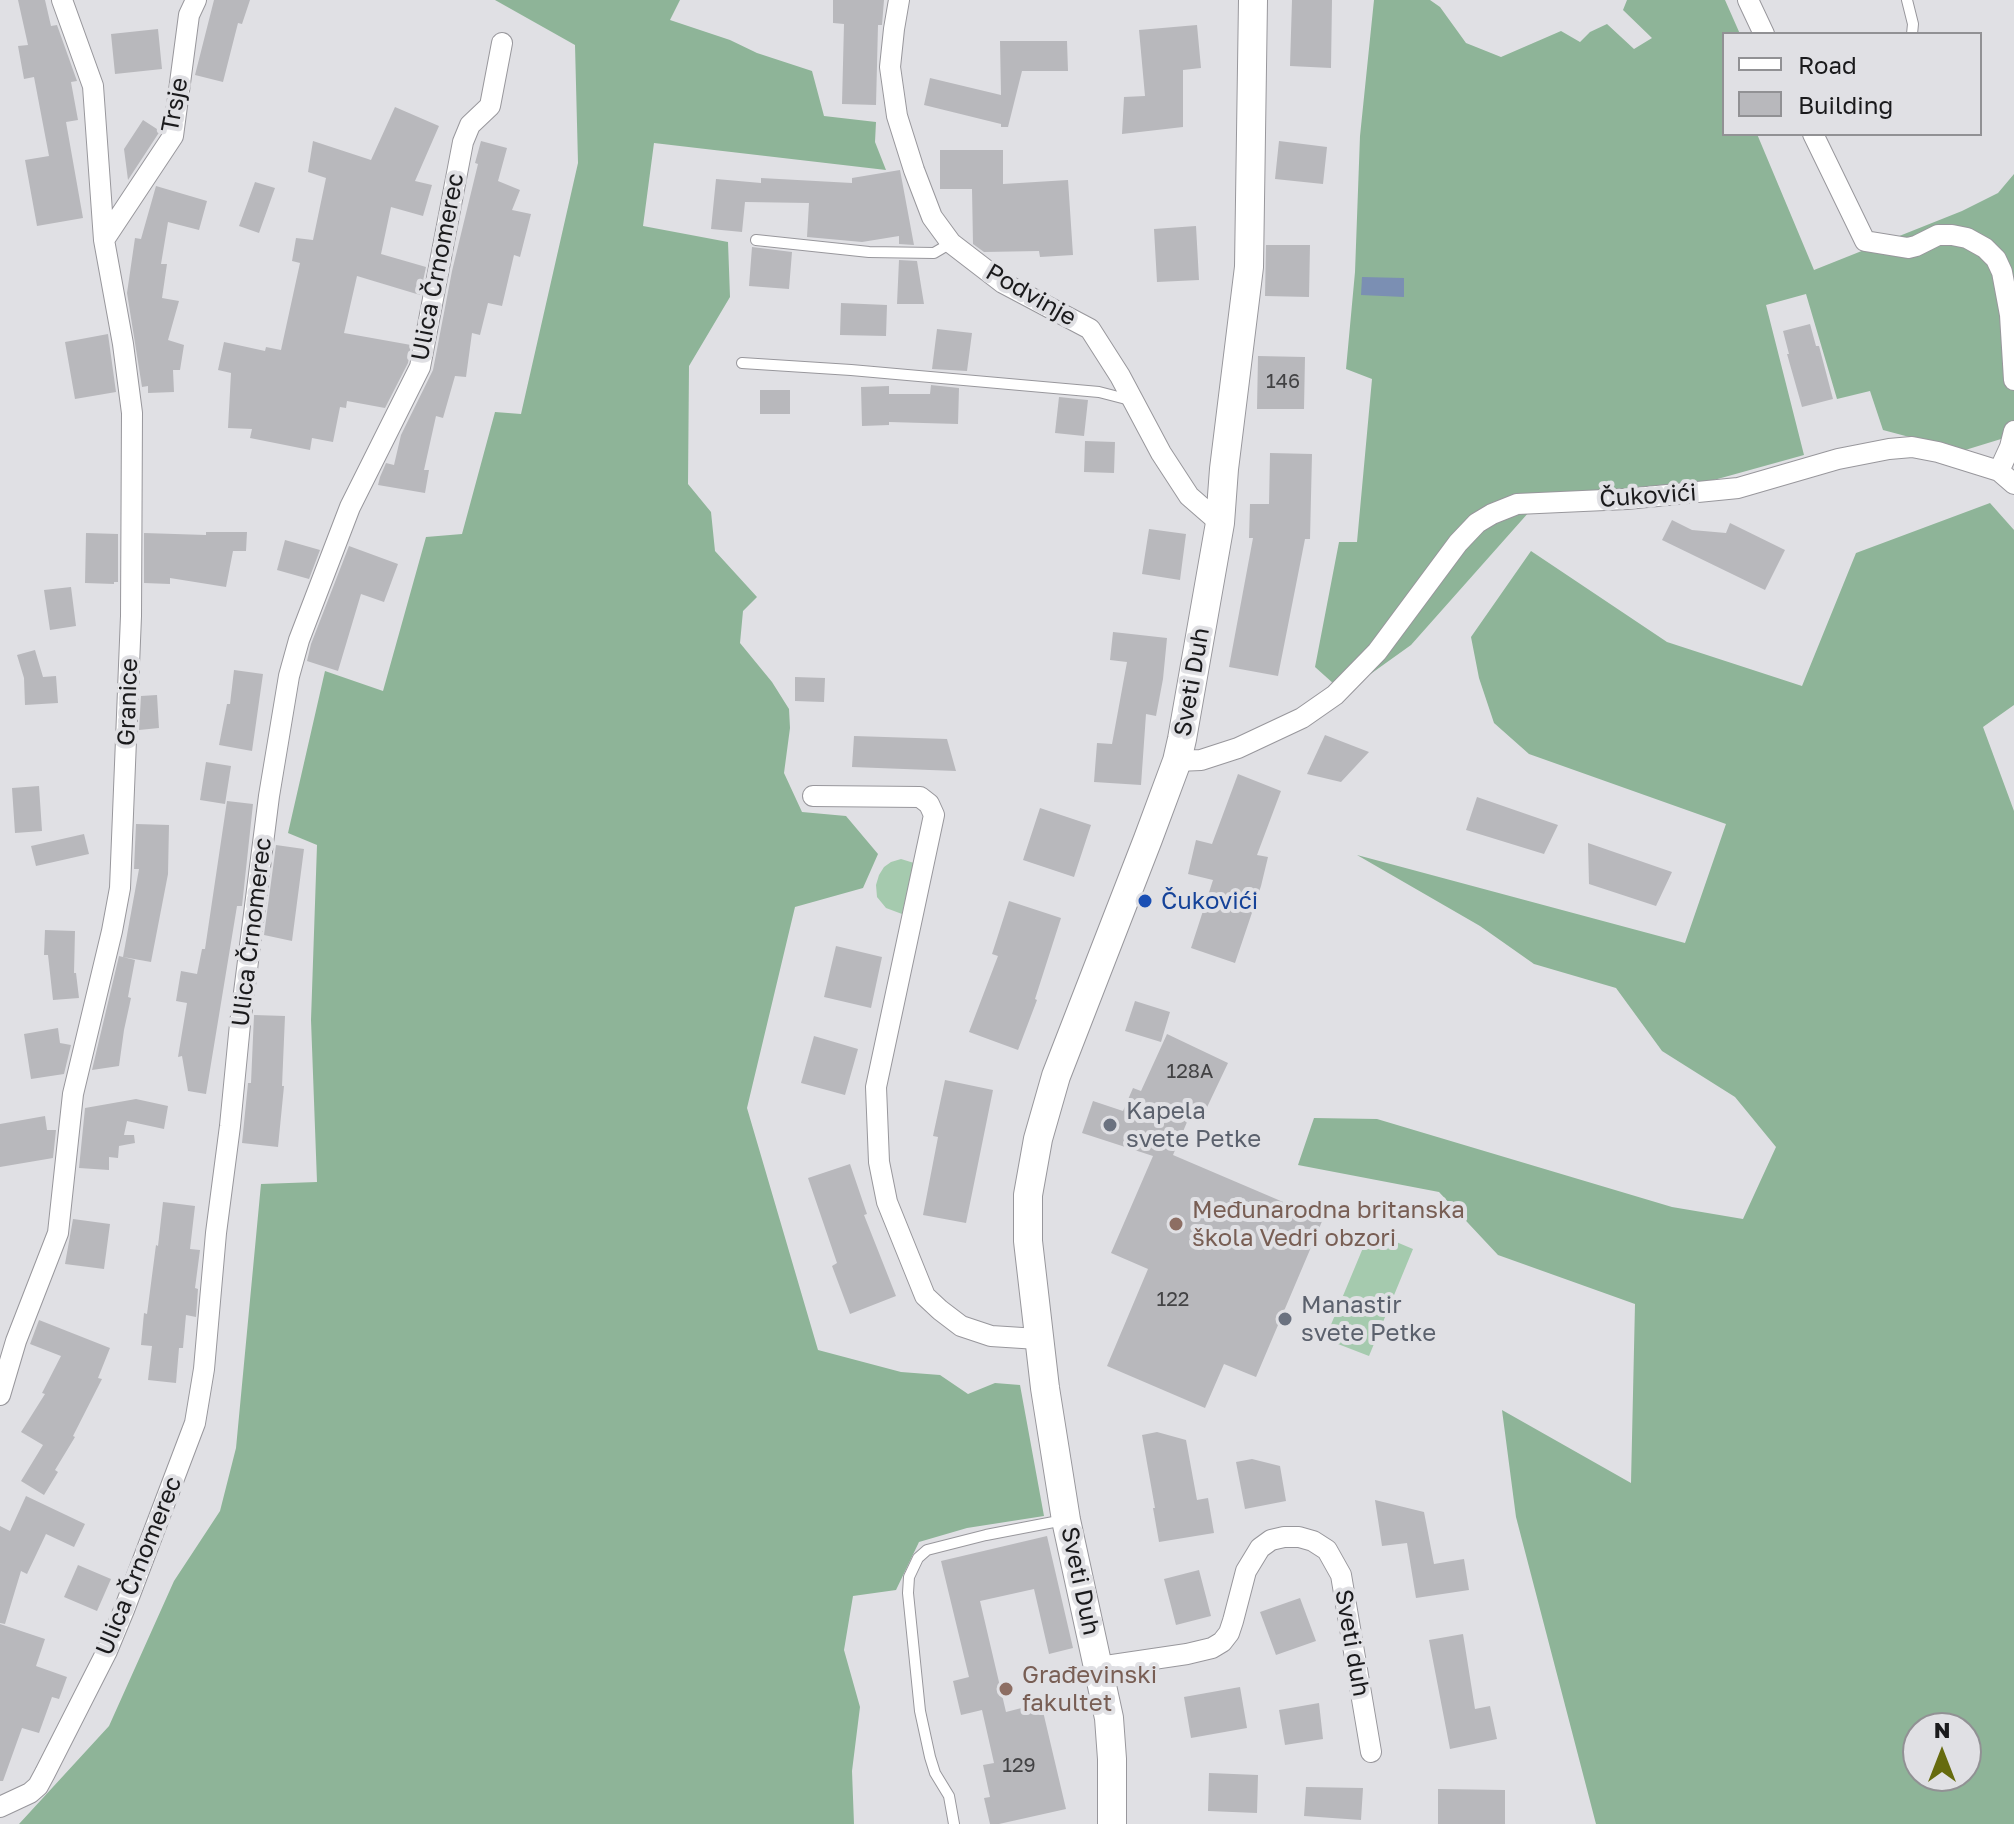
<!DOCTYPE html>
<html>
<head>
<meta charset="utf-8">
<style>
	body { margin:0 }
	#map { position:relative; width:2014px; height:1824px; overflow:hidden; background:#e0e0e4; font-family:"Golos Text",sans-serif }
	canvas { display:block }
	.legend { position:absolute; left:1722px; top:32px; width:260px; height:104px; box-sizing:border-box; background:#e0e0e4; border:2px solid #919194; margin:0; padding:10px 14px; list-style:none; font-size:24px; color:#1a1a1c }
	.legend li { display:flex; align-items:center; gap:16px; height:40px }
	.legend b { width:40px; border:2px solid #919194 }
	.north { position:absolute; left:1902px; top:1712px; width:80px; height:80px; box-sizing:border-box; background:#e0e0e4; border:2px solid #919194; border-radius:50%; rotate:0deg; font-size:22px; font-weight:700; line-height:32px; text-align:center; color:#1a1a1c }
	.north::after { content:''; display:block; margin:auto; width:28px; height:36px; background:#666b0e; clip-path:polygon(50% 0,100% 100%,50% 72%,0 100%) }
</style>
</head>
<body>
<div id="map">
<canvas width="2014" height="1824"></canvas>
<ul class="legend">
<li><b style="height:10px;background:#fff"></b>Road</li>
<li><b style="height:22px;background:#b8b8bc"></b>Building</li>
</ul>
<div class="north">N</div>
</div>
<script>
const ctx = document.querySelector('canvas').getContext('2d');
ctx.lineJoin = 'round';
function fillPath(path, color) {
  ctx.fillStyle = color;
  ctx.fill(path, 'evenodd');
}
function poly(rows) {
  const path = new Path2D();
  for (const r of rows) {
    path.moveTo(r[0], r[1]);
    for (let i = 2; i < r.length; i += 2) path.lineTo(r[i], r[i + 1]);
  }
  return path;
}
function trace(path, color, width, dash) {
  ctx.strokeStyle = color;
  ctx.lineWidth = width;
  ctx.lineCap = dash ? 'butt' : 'round';
  ctx.setLineDash(dash || []);
  ctx.stroke(path);
}
function drawText(font, color, halo, rows, align = 'center') {
  ctx.font = font + ' "Golos Text",sans-serif';
  ctx.lineWidth = 8;
  ctx.setLineDash([]);
  ctx.textBaseline = 'middle';
  ctx.strokeStyle = halo;
  ctx.fillStyle = color;
  for (const [text, x, y, turn = 0] of rows) {
    ctx.save();
    ctx.translate(x, y);
    ctx.rotate((+turn || 0) * Math.PI / 180);
    ctx.textAlign = isNaN(turn) ? turn : align;
    if (halo) ctx.strokeText(text, 0, 0);
    ctx.fillText(text, 0, 0);
    ctx.restore();
  }
}
fillPath(poly([
	[901,859,914,863,902,914,886,908,877,897,876,885,879,875,884,867,891,862],
	[1370,1231,1413,1249,1369,1356,1325,1339]
]), '#a5caae');
fillPath(poly([
	[495,0,680,0,670,20,730,40,757,53,812,71,824,116,876,122,875,142,886,170,654,143,643,226,728,242,730,297,689,366,688,484,711,512,715,551,757,597,743,611,740,643,772,682,789,709,790,728,784,773,802,812,846,816,878,854,863,888,795,907,747,1108,818,1350,901,1372,940,1375,968,1394,995,1383,1020,1385,1044,1516,967,1528,919,1542,896,1590,853,1596,844,1650,860,1707,852,1771,854,1824,19,1824,109,1726,174,1581,220,1511,236,1448,261,1184,317,1182,311,1020,317,845,288,833,325,671,383,691,426,537,462,534,495,412,521,414,578,163,575,45],
	[1374,0,1430,0,1440,7,1466,43,1501,57,1561,31,1580,42,1590,32,1607,24,1634,49,1652,38,1623,10,1627,0,1725,0,1740,34,1724,34,1724,134,1757,134,1814,270,1962,211,1998,193,2014,174,2014,435,1962,451,1883,430,1870,391,1837,399,1806,294,1766,305,1804,455,1667,493,1545,494,1411,645,1344,693,1315,667,1339,542,1357,542,1372,379,1346,369,1355,272,1360,136],
	[1990,503,2014,530,2014,705,1983,727,2014,811,2014,1824,1596,1824,1516,1517,1502,1410,1631,1483,1635,1304,1498,1255,1439,1192,1298,1165,1314,1118,1377,1119,1672,1207,1743,1219,1776,1147,1735,1097,1662,1051,1616,988,1534,964,1480,926,1357,855,1685,943,1726,824,1529,754,1494,723,1479,678,1471,637,1531,551,1667,642,1802,686,1856,553],
	[1966,1728,1966,1776,1918,1776,1918,1728]
]), '#8eb498');
fillPath(poly([
	[1362,277,1404,278,1404,297,1361,295]
]), '#7b8fb3');
fillPath(poly([
	[18,0,45,0,51,26,57,25,77,81,71,82,78,120,66,122,83,218,37,226,25,160,49,156,34,77,24,79,18,46,28,45],
	[214,0,250,0,242,24,238,23,223,82,195,75],
	[833,0,884,0,882,25,878,25,876,105,842,104,844,24,833,23],
	[1292,0,1332,0,1331,68,1290,66],
	[1197,25,1201,68,1183,70,1183,127,1122,134,1124,97,1145,96,1139,30],
	[158,29,162,69,115,74,111,34],
	[1000,41,1067,41,1068,71,1022,71,1008,127,1001,127,1001,124,924,105,930,78,1001,95],
	[395,107,439,126,415,181,432,185,423,216,391,207,381,254,426,267,420,295,357,276,344,333,411,345,408,363,385,408,347,401,346,408,340,407,333,442,312,438,310,450,250,438,252,429,228,428,231,373,218,370,224,342,265,351,266,347,281,350,300,263,292,261,296,238,313,240,326,178,308,172,313,141,371,160],
	[143,120,160,131,128,180,124,149],
	[481,141,507,148,498,181,520,190,512,210,531,214,520,257,514,255,502,306,488,303,480,335,472,333,466,377,455,376,443,418,436,416,424,470,429,470,425,493,378,485,380,477,386,463,394,465,401,435,433,370,452,271,478,164,475,163],
	[1279,141,1327,147,1323,184,1275,179],
	[940,150,1003,150,1003,184,1068,180,1073,255,1040,257,1039,251,984,252,973,244,972,189,940,189],
	[900,170,914,245,899,244,899,236,862,242,807,237,809,203,745,202,742,232,711,229,716,179,761,183,761,178,852,183,852,178],
	[255,182,275,188,259,233,239,226],
	[156,186,207,201,199,230,168,222,161,264,167,264,162,298,179,301,168,340,184,345,180,370,173,370,174,392,148,393,148,386,142,387,127,293,135,238,141,239],
	[1196,226,1199,280,1157,282,1154,229],
	[1266,245,1310,245,1309,297,1265,296],
	[752,247,792,252,789,289,749,286],
	[899,260,917,261,924,304,897,304],
	[841,303,887,305,886,336,840,335],
	[1810,324,1816,346,1819,346,1833,399,1802,407,1787,354,1789,354,1783,331],
	[937,329,972,333,967,371,932,369],
	[108,334,116,392,75,399,65,342],
	[1258,356,1305,357,1304,409,1257,409],
	[931,385,959,388,958,424,889,422,889,425,862,426,861,387,889,386,889,394,930,394],
	[760,390,790,390,790,414,760,414],
	[1059,397,1088,400,1084,436,1055,433],
	[1085,441,1115,442,1114,473,1084,472],
	[1270,453,1312,454,1310,539,1305,539,1278,676,1229,667,1253,538,1249,538,1250,504,1269,504],
	[1672,520,1692,530,1726,533,1730,523,1785,550,1765,590,1662,540],
	[1149,529,1186,534,1180,580,1142,574],
	[206,532,247,532,246,551,233,551,226,587,170,578,170,584,144,583,144,533,206,535],
	[86,533,118,534,118,582,114,582,114,584,85,583],
	[285,540,320,550,309,579,277,570],
	[349,546,398,564,384,602,361,594,338,671,307,661,311,644],
	[71,587,76,626,50,630,44,590],
	[1113,632,1167,638,1163,679,1156,716,1146,714,1141,785,1094,782,1097,743,1112,744,1127,662,1110,660],
	[35,650,43,677,56,676,58,703,25,705,24,678,17,655],
	[234,670,263,674,252,751,219,745,227,704,230,704],
	[795,677,825,678,824,702,795,701],
	[157,695,159,728,139,730,141,696],
	[1325,735,1369,752,1341,782,1307,774],
	[854,736,947,739,956,771,852,767],
	[206,762,231,766,225,804,200,800],
	[1238,774,1281,791,1257,855,1268,857,1261,886,1235,963,1191,948,1213,880,1188,874,1196,840,1212,844],
	[39,786,42,831,15,833,12,788],
	[1477,797,1558,825,1544,854,1466,830],
	[227,801,253,804,242,906,237,906,206,1094,188,1091,182,1056,178,1057,187,1003,176,1001,181,971,197,974,202,949,205,949],
	[1040,808,1091,825,1074,877,1023,860],
	[136,824,169,825,168,874,151,962,123,957,139,869,134,869],
	[84,834,89,854,36,866,31,846],
	[1588,843,1672,872,1656,906,1589,884],
	[276,845,304,849,292,941,264,935],
	[1009,901,1061,918,1035,999,1037,1000,1018,1050,969,1032,998,956,992,954],
	[45,930,75,931,74,973,76,973,79,998,53,1000,48,955,44,955],
	[836,946,882,957,871,1008,824,997],
	[119,956,135,960,128,997,131,998,124,1030,119,1066,92,1070],
	[1135,1001,1170,1012,1161,1042,1125,1031],
	[254,1015,285,1016,282,1086,284,1086,278,1147,242,1143,248,1083,251,1083],
	[58,1028,60,1043,71,1045,64,1074,31,1079,24,1034],
	[1167,1034,1228,1063,1201,1120,1190,1115,1173,1155,1323,1219,1256,1377,1224,1364,1205,1408,1107,1366,1148,1269,1111,1253,1153,1156,1082,1133,1093,1101,1123,1111,1133,1088,1141,1091],
	[814,1036,858,1049,845,1095,801,1083],
	[945,1080,993,1090,966,1223,923,1215,938,1137,933,1136],
	[136,1099,168,1106,164,1129,127,1121,124,1135,134,1135,135,1143,119,1146,118,1158,109,1157,109,1170,79,1168,85,1108],
	[45,1116,47,1130,56,1130,53,1158,0,1167,0,1124],
	[850,1164,867,1214,864,1215,896,1296,850,1314,832,1266,837,1263,808,1178],
	[163,1202,195,1206,190,1249,200,1250,195,1288,198,1289,196,1317,186,1315,183,1348,179,1348,176,1383,148,1380,152,1346,141,1345,144,1313,147,1314,156,1245,158,1246],
	[73,1219,110,1224,104,1269,65,1264],
	[39,1320,110,1348,98,1378,102,1379,73,1436,75,1437,55,1470,58,1472,44,1495,21,1481,43,1445,21,1432,45,1394,42,1393,61,1356,30,1344],
	[1157,1432,1186,1440,1197,1500,1208,1498,1214,1533,1159,1542,1153,1508,1155,1508,1142,1435],
	[1252,1459,1280,1466,1286,1501,1245,1509,1236,1462],
	[26,1496,85,1524,74,1547,46,1534,27,1574,21,1571,5,1624,0,1623,0,1526,10,1531],
	[1375,1500,1424,1512,1434,1564,1464,1559,1469,1590,1416,1598,1407,1543,1382,1546],
	[1047,1536,1073,1648,1049,1654,1034,1589,980,1601,1006,1712,1041,1703,1066,1809,999,1824,990,1824,984,1798,990,1797,983,1765,994,1763,982,1710,961,1715,953,1681,969,1677,941,1561],
	[78,1565,111,1579,97,1611,64,1597],
	[1199,1570,1211,1616,1176,1625,1164,1579],
	[1300,1598,1316,1641,1276,1655,1260,1612],
	[0,1624,45,1639,36,1666,67,1677,59,1699,52,1697,39,1733,22,1728,3,1781,0,1781],
	[1463,1634,1475,1709,1490,1706,1497,1739,1450,1749,1429,1640],
	[1240,1687,1247,1728,1191,1738,1184,1697],
	[1319,1703,1323,1739,1285,1745,1279,1710],
	[1209,1773,1258,1775,1257,1813,1208,1811],
	[1306,1787,1363,1788,1361,1820,1304,1816],
	[1438,1789,1505,1790,1505,1824,1438,1824]
]), '#b8b8bc');
const lane = poly([
	[1907,0,1913,24,1912,34],
	[756,240,869,252,934,253,951,243],
	[742,363,851,370,1099,392,1130,400],
	[954,1824,949,1796,935,1773,930,1757,920,1711,908,1593,909,1577,918,1558,927,1550,986,1535,1064,1520]
]);
const street = poly([
	[899,0,894,29,890,67,897,116,914,170,932,217,951,243,1003,283,1090,329,1120,376,1161,453,1189,496,1220,523],
	[1748,0,1764,34],
	[1813,134,1865,241,1908,248,1916,246,1938,235,1952,235,1967,238,1985,248,1996,259,2002,272,2010,315,2014,380],
	[104,240,173,136,189,15,196,0],
	[1999,471,2010,447,2014,431],
	[1177,761,1201,760,1238,748,1302,718,1335,695,1377,652,1458,543,1477,523,1492,514,1517,504,1627,499,1738,488,1838,459,1889,449,1912,447,1938,452,1999,471,2014,484],
	[813,796,920,797,929,804,934,815,876,1087,879,1162,887,1202,925,1296,940,1310,961,1326,991,1336,1038,1339],
	[0,1395,16,1341,58,1233,73,1094,112,931,120,888,131,616,132,413,123,344,104,240,93,86,62,0],
	[1099,1667,1187,1654,1212,1648,1222,1642,1229,1633,1233,1621,1246,1571,1260,1548,1271,1540,1284,1537,1299,1537,1313,1541,1327,1550,1341,1575,1371,1752],
	[0,1807,30,1793,38,1786,45,1773,107,1651,124,1610,195,1423,204,1369,216,1233,230,1126,240,1024,269,796,289,676,299,640,350,507,420,367,463,142,470,125,490,106,502,43]
]);
const secondary = poly([
	[1112,1824,1112,1759,1109,1718,1066,1520,1045,1388,1028,1241,1028,1195,1038,1139,1056,1076,1148,839,1177,761,1182,739,1220,523,1224,469,1249,267,1253,0]
]);
trace(lane, '#98979c', 12);
trace(street, '#98979c', 22);
trace(secondary, '#98979c', 30);
trace(lane, '#fff', 10);
trace(street, '#fff', 20);
trace(secondary, '#fff', 28);
for (const [x, y, r, color] of [
	[1145,901,8,"#1a4fb4"],
	[1110,1125,8,"#6b7280"],
	[1176,1224,8,"#8d6e63"],
	[1285,1319,8,"#6b7280"],
	[1006,1689,8,"#8d6e63"]
]) {
  const dot = new Path2D();
  dot.arc(x, y, r, 0, 2 * Math.PI);
  ctx.fillStyle = color;
  ctx.fill(dot);
  trace(dot, '#e0e0e4', 3);
}
drawText('20px', '#424244', null, [
	["146",1283,382],
	["128A",1190,1072],
	["122",1173,1300],
	["129",1019,1766]
]);
drawText('24px', '#1a1a1c', '#e0e0e4', [
	["Trsje",175,105,-79],
	["Ulica Črnomerec",438,267,-79],
	["Podvinje",1031,295,30],
	["Čukovići",1648,496,-4],
	["Sveti Duh",1192,682,-80],
	["Granice",128,702,-88],
	["Ulica Črnomerec",252,932,-83],
	["Ulica Črnomerec",139,1566,-68],
	["Sveti Duh",1080,1581,78],
	["Sveti duh",1352,1643,80]
]);
drawText('24px', '#164399', '#e0e0e4', [
	["Čukovići",1161,901]
], 'left');
drawText('24px', '#5b616d', '#e0e0e4', [
	["Kapela",1126,1111],
	["svete Petke",1126,1139],
	["Manastir",1301,1305],
	["svete Petke",1301,1333]
], 'left');
drawText('24px', '#785e54', '#e0e0e4', [
	["Međunarodna britanska",1192,1210],
	["škola Vedri obzori",1192,1238],
	["Građevinski",1022,1675],
	["fakultet",1022,1703]
], 'left');
</script>
</body>
</html>
